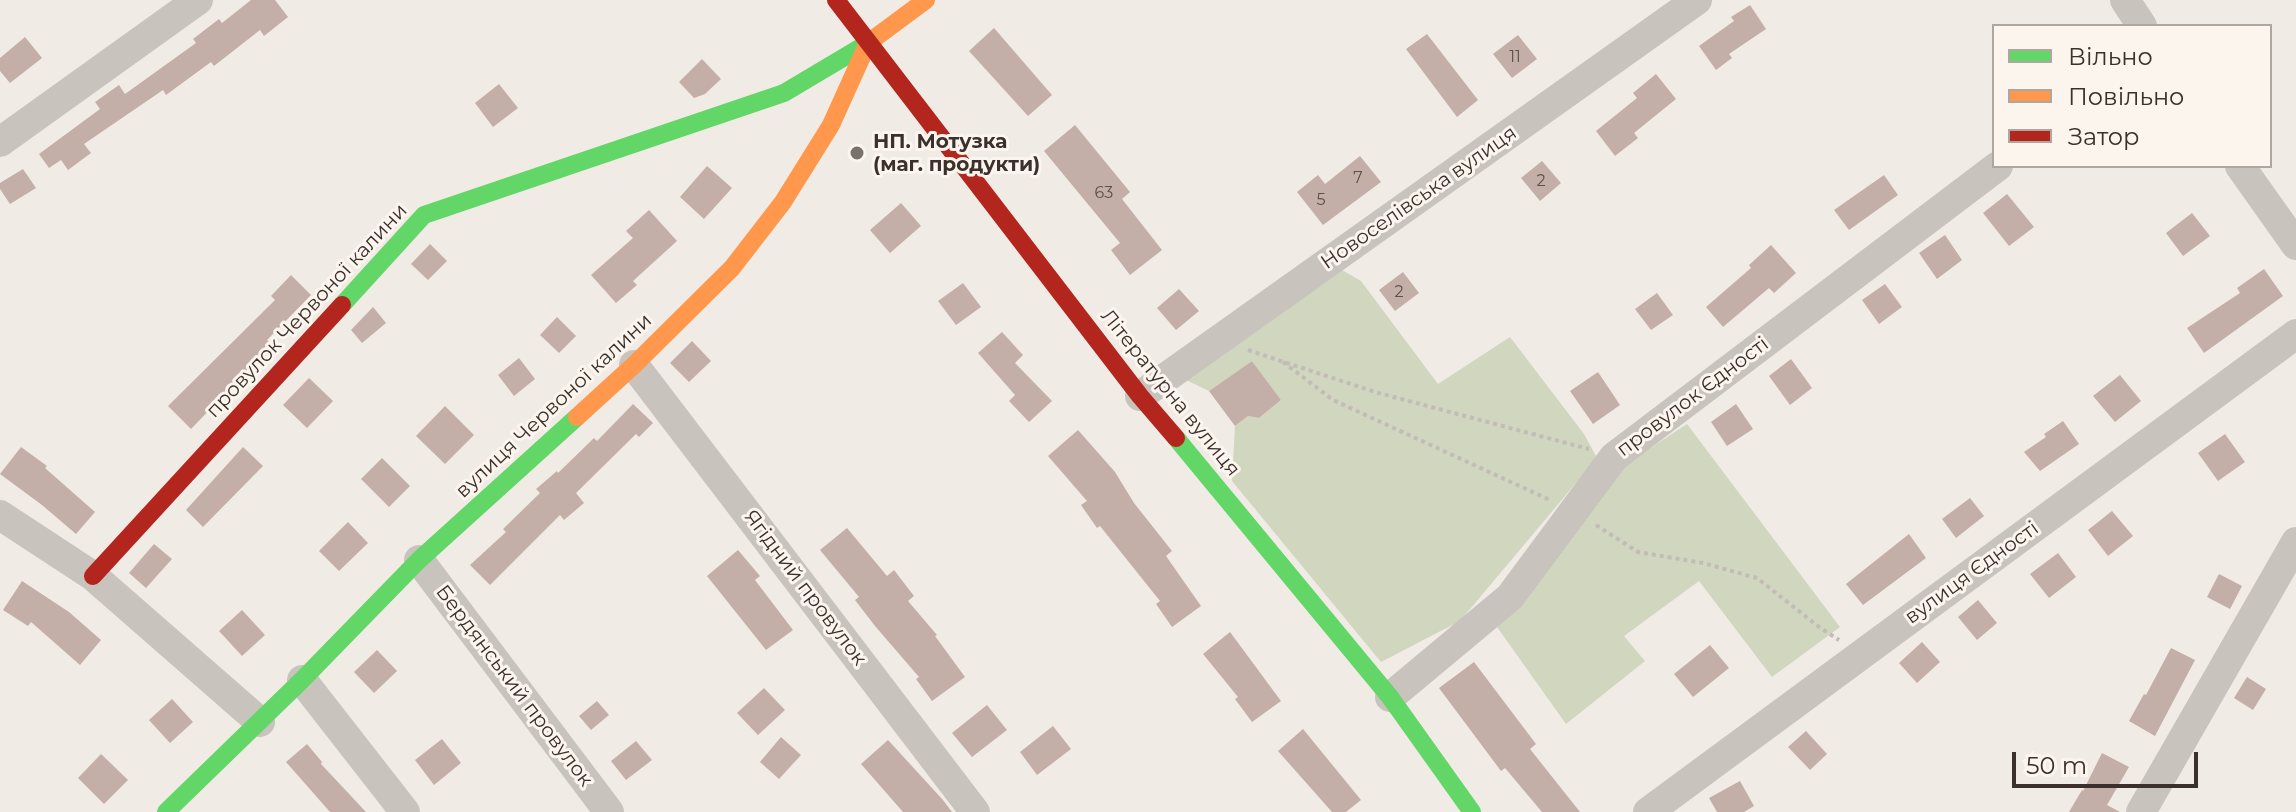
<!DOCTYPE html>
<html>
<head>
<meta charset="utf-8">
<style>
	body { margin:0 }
	#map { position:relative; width:2296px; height:812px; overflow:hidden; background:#f0ebe5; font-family:Montserrat,sans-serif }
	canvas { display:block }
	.legend { position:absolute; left:1992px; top:24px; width:280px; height:144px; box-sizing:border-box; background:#fbf5ee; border:2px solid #aea6a0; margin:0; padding:10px 14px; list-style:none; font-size:24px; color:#3b302b }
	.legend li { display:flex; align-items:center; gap:16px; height:40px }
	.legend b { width:40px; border:2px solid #aea6a0 }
	.scale { position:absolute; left:2012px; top:752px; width:186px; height:36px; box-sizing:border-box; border:4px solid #3b302b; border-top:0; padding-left:10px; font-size:24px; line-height:28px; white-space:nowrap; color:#3b302b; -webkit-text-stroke:6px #fbf5ee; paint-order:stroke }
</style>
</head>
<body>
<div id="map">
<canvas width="2296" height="812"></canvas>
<ul class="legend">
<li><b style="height:10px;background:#63d668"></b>Вільно</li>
<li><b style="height:10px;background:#ff974d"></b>Повільно</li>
<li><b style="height:10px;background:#b3261e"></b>Затор</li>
</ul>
<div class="scale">50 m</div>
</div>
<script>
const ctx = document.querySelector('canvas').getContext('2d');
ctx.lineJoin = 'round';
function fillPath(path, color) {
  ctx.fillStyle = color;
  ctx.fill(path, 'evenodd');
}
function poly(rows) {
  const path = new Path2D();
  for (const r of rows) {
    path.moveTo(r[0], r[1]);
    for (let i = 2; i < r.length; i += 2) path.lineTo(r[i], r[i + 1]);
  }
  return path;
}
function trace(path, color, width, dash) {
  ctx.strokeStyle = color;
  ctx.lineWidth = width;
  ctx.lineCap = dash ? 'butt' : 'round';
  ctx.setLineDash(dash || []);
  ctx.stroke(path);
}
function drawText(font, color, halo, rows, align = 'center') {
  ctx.font = font + ' Montserrat,sans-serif';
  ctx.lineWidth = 6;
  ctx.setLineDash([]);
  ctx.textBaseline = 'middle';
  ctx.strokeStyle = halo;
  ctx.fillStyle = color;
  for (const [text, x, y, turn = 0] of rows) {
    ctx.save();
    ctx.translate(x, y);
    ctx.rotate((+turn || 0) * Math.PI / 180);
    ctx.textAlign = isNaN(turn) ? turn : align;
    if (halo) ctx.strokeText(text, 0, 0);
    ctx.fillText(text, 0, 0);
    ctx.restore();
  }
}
fillPath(poly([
	[1342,270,1361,281,1438,384,1510,337,1584,434,1597,458,1460,621,1381,662,1232,481,1235,426,1248,416,1259,418,1281,400,1252,361,1209,391,1186,380],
	[1687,424,1840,627,1772,677,1699,581,1624,636,1645,661,1566,724,1497,627,1518,605,1619,469]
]), '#d1d6bf');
fillPath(poly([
	[251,0,275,0,288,17,264,36,260,30,214,66,211,62,166,95,163,90,84,144,91,153,68,170,61,160,49,168,39,154,100,109,95,102,119,85,125,94,196,43,193,39,219,19,222,23],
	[1750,5,1766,29,1729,54,1732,58,1716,70,1699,46,1734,21,1731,17],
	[994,28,1052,95,1028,116,969,51],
	[1427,34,1478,100,1457,117,1406,49],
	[1518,35,1537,59,1512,78,1493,54],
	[25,37,42,58,10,83,0,71,0,58],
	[702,59,721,79,705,94,694,98,679,82],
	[1656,74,1676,99,1634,133,1638,138,1615,156,1596,131,1637,98,1633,93],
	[499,84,518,108,493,127,475,103],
	[1075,125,1130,192,1122,199,1162,250,1130,275,1111,250,1120,243,1044,151],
	[1360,156,1381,182,1323,225,1297,192,1318,175,1325,184],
	[1542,161,1561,183,1540,201,1521,178],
	[707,166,732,188,704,219,680,197],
	[23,169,36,188,10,204,0,189,0,183],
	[1884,175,1898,195,1849,230,1834,210],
	[2007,194,2034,227,2009,246,1983,213],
	[901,203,921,226,890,253,870,230],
	[649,210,677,241,633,281,637,285,616,303,591,275,633,238,626,231],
	[2192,213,2210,236,2183,256,2166,233],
	[1945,235,1962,260,1937,279,1919,253],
	[430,244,447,261,428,280,411,264],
	[1771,245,1796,273,1774,293,1769,288,1723,327,1706,307,1751,268,1749,265],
	[2264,269,2283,296,2204,353,2187,328,2240,293,2237,288],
	[1403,272,1419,293,1395,311,1379,290],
	[291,275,311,295,267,340,272,345,191,429,168,406,275,300,271,296],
	[963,283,981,307,956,325,938,301],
	[1885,284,1902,307,1879,324,1862,300],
	[1179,289,1199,311,1176,330,1157,308],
	[1657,293,1673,315,1651,330,1635,309],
	[373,307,386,323,362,343,351,330],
	[557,317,576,336,559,353,540,335],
	[1002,332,1023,355,1015,363,1052,401,1029,422,1009,401,1015,395,978,353],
	[692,341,711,361,689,382,670,363],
	[519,358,535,379,514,396,498,375],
	[1791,359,1812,388,1790,405,1769,376],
	[1252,361,1281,400,1259,418,1248,416,1235,426,1209,391],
	[1598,372,1620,405,1593,424,1570,391],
	[2120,375,2141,401,2115,422,2093,396],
	[309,378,333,401,307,428,283,405],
	[633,404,653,423,639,437,636,434,576,493,584,503,564,520,560,515,490,585,470,565,506,532,503,529,540,493,536,489,557,471,558,473,594,438,597,441],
	[1736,404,1753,429,1727,446,1711,422],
	[445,406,474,435,445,464,416,436],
	[2063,421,2079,444,2040,471,2024,452,2046,437,2044,434],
	[1078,430,1115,472,1134,503,1172,551,1166,556,1201,606,1172,627,1156,604,1160,601,1100,526,1097,528,1081,505,1087,501,1048,456],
	[2225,434,2245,462,2218,481,2198,453],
	[21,447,47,466,45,468,95,512,76,534,42,505,0,474],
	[243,447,263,466,203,527,186,510],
	[382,458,410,486,389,507,361,479],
	[1970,498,1984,516,1956,538,1942,519],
	[2112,511,2133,536,2108,556,2088,530],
	[348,522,368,543,339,571,319,551],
	[847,528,887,576,894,570,914,596,908,601,937,635,935,636,965,677,932,701,916,679,919,677,875,626,855,600,859,597,820,550],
	[1909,534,1926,558,1863,605,1846,584],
	[154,544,172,559,146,588,129,573],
	[738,550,760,576,755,580,793,630,766,650,707,576],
	[2058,553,2076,577,2049,598,2030,574],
	[2219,574,2242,586,2230,609,2207,597],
	[22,581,69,612,101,640,80,665,31,622,28,626,3,610],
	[1978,600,1997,623,1977,640,1958,617],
	[242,610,265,635,242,656,219,631],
	[1230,632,1281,701,1252,722,1235,699,1238,697,1203,654],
	[1922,642,1940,662,1917,683,1899,663],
	[1710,645,1729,668,1693,697,1674,674],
	[2171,648,2195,660,2155,736,2129,721,2144,694,2146,695],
	[377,650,397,671,374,693,354,672],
	[1474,662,1536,744,1530,749,1580,812,1542,812,1505,768,1501,771,1439,688],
	[2247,677,2266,689,2253,710,2234,698],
	[764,688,785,710,758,735,737,713],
	[172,699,193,722,170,743,149,720],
	[597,701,609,715,591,730,579,716],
	[987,705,1007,730,972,757,952,733],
	[1053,726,1071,749,1037,775,1020,752],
	[1303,729,1361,800,1346,812,1332,812,1278,751],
	[1806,731,1827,754,1810,770,1788,747],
	[781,737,801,755,779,779,760,762],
	[442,739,461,763,434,785,415,760],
	[888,740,943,800,952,812,903,812,861,764],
	[636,741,652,760,626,780,611,761],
	[307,744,322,762,321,764,366,812,330,812,286,762],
	[2102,753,2129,767,2107,805,2120,812,2069,812,2082,790,2083,791],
	[101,754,128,780,104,804,78,778],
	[1740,781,1754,806,1744,812,1717,812,1709,798]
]), '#c3afa7');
trace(poly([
	[1248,350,1375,392,1589,449],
	[1283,362,1333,400,1550,500],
	[1596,525,1638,552,1703,563,1757,578,1819,627,1839,640]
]), '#c2bbb6', 4, [4, 4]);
trace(poly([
	[2125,0,2142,26],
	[0,142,198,0],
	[2240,166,2296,245],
	[634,365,975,812],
	[1140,396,1697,0],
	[0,515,93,576,260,722],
	[419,560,609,812],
	[302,680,405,812],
	[1390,697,1510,597,1614,457,1998,166],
	[1648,812,2296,334],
	[2141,812,2296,542]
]), '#c9c3be', 30);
trace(poly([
	[342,305,424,215,784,93,868,43],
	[1176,438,1390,697,1472,812],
	[166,812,302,680,419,560,577,417]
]), '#63d668', 18);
trace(poly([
	[577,417,634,365,732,268,783,202,831,125,868,43,926,0]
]), '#ff974d', 18);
trace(poly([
	[836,0,1140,396,1176,438],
	[93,576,342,305]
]), '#b3261e', 18);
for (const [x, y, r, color] of [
	[857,153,8,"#7a716c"]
]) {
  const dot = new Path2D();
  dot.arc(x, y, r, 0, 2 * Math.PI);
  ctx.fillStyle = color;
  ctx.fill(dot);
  trace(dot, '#fbf5ee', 3);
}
drawText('16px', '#5d504a', null, [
	["11",1515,57],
	["7",1358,178],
	["2",1541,181],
	["63",1104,193],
	["5",1321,200],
	["2",1399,292]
]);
drawText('bold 20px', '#3b302b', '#fbf5ee', [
	["НП. Мотузка",873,142],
	["(маг. продукти)",873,165]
], 'left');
drawText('20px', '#3b302b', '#fbf5ee', [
	["Новоселівська вулиця",1419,198,-35],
	["провулок Червоної калини",307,311,-47],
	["Літературна вулиця",1170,393,51],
	["провулок Єдності",1693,397,-37],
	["вулиця Червоної калини",554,406,-43],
	["вулиця Єдності",1972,573,-36],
	["Ягідний провулок",805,588,53],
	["Бердянський провулок",514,686,53]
]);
</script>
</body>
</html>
